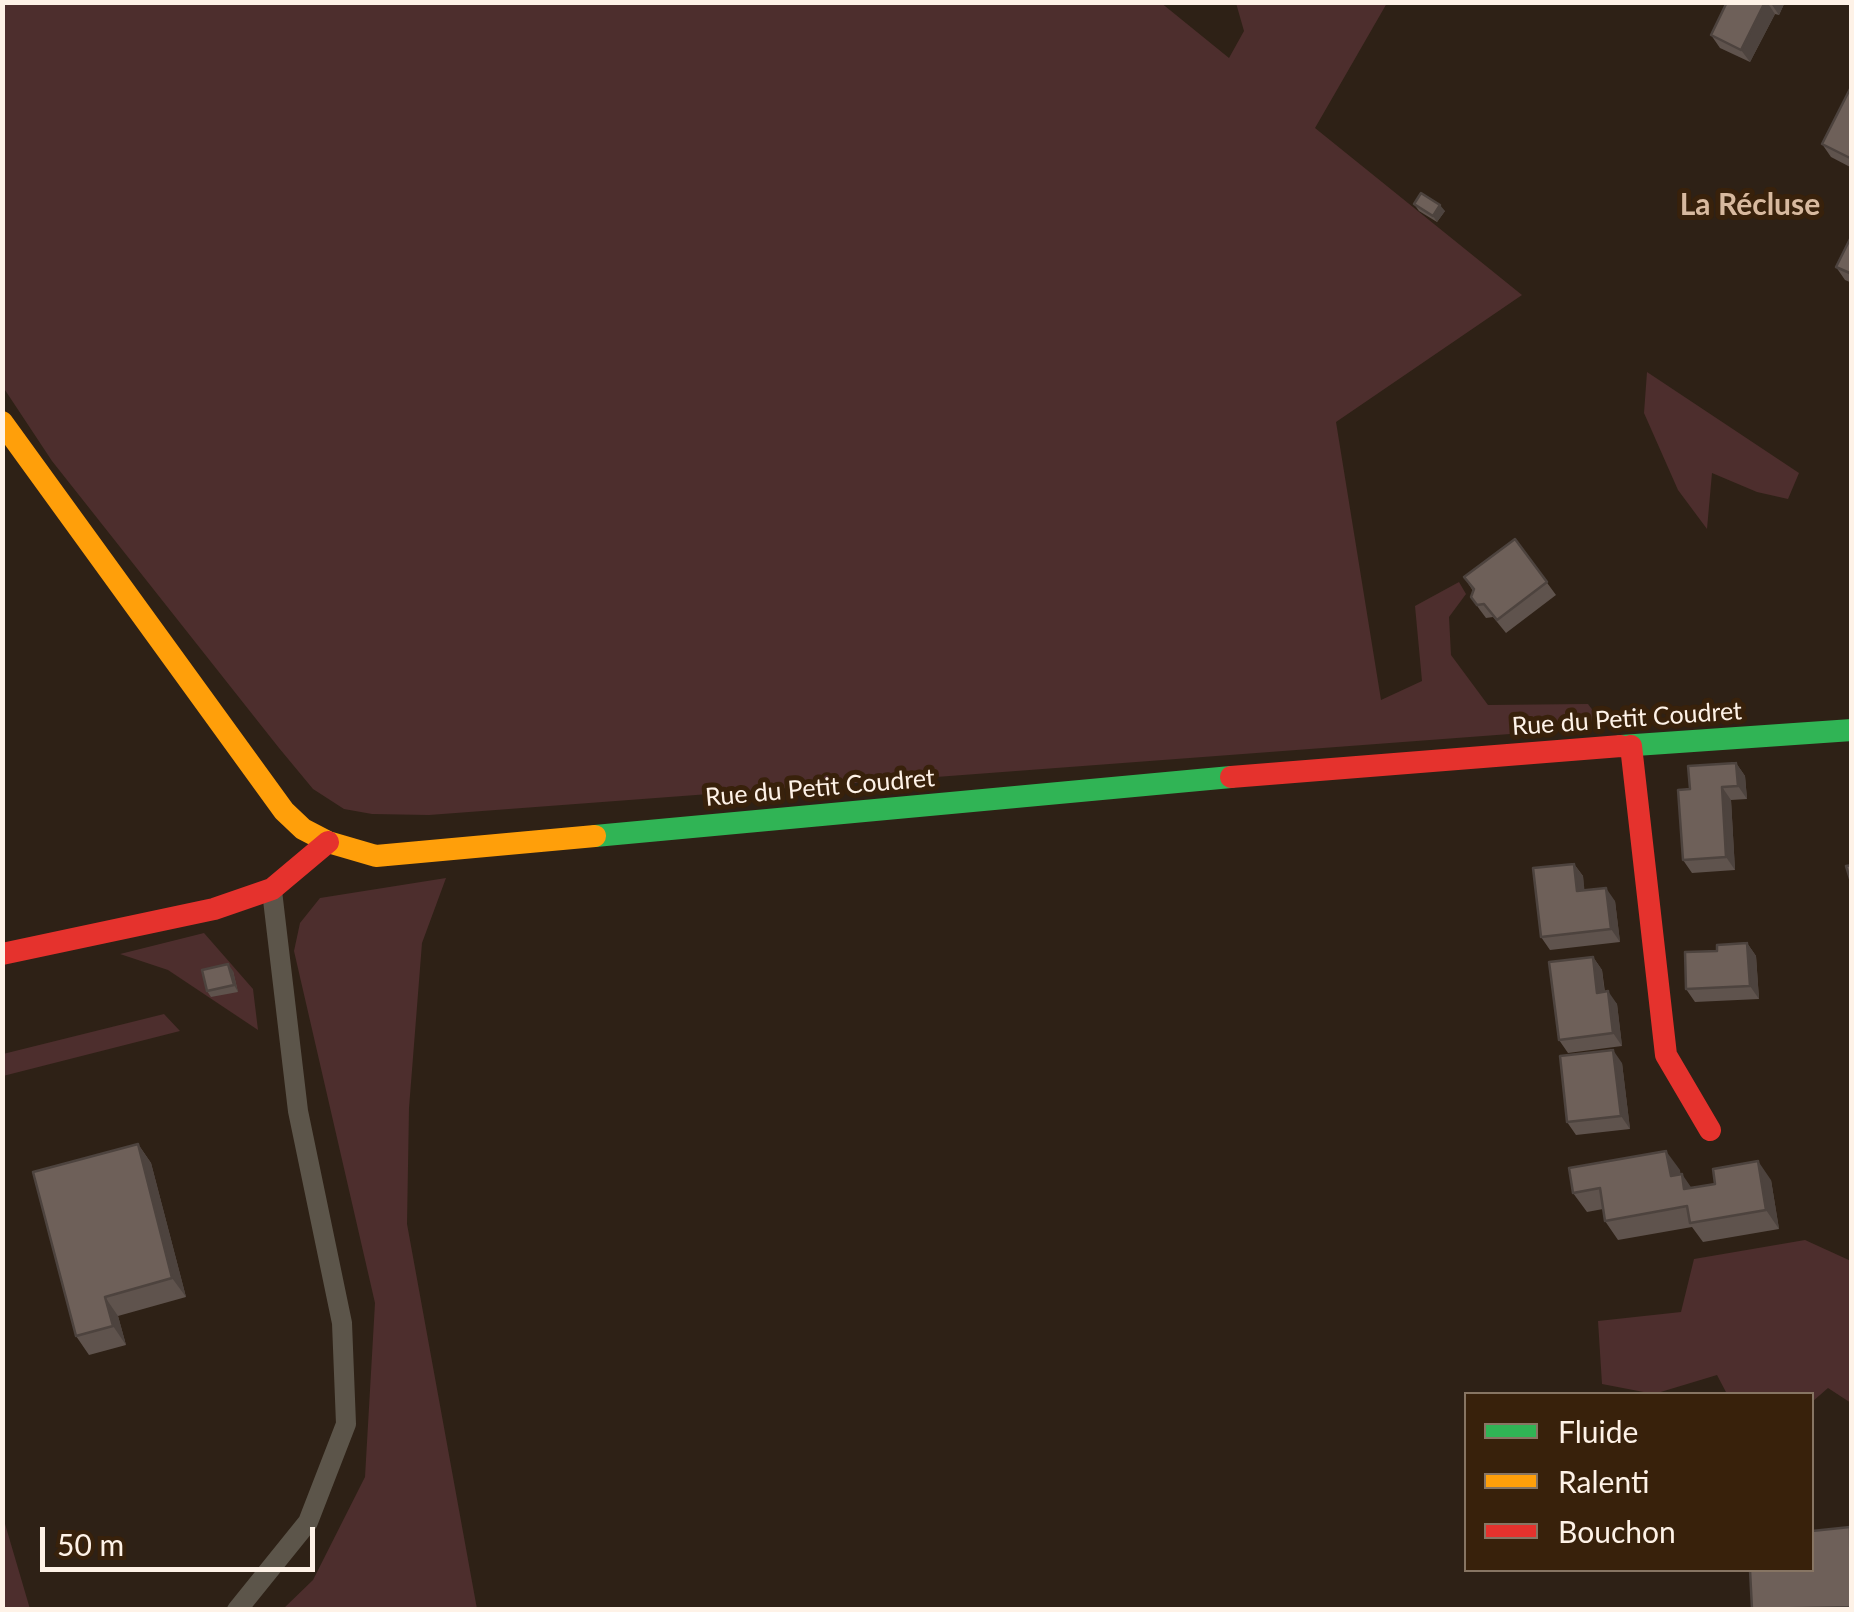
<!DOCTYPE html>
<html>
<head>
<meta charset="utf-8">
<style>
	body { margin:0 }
	#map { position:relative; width:1854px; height:1612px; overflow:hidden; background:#2e2116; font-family:Lato,sans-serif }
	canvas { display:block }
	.frame { position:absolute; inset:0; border:5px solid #fef2e7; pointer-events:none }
	.legend { position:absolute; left:1464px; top:1392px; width:350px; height:180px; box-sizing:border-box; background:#38210b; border:2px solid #877563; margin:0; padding:12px 18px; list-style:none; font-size:30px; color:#fef2e7 }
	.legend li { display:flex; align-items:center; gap:20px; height:50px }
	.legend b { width:50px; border:2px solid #877563 }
	.scale { position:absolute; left:40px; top:1527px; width:275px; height:45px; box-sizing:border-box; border:5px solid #fef2e7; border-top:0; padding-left:12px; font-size:30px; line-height:35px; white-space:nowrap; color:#fef2e7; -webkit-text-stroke:8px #38210b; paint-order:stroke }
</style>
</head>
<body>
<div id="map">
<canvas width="1854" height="1612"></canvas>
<div class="frame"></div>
<ul class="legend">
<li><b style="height:12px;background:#30b455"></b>Fluide</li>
<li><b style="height:12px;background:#ff9f0a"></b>Ralenti</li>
<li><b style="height:12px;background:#e5322d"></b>Bouchon</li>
</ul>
<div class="scale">50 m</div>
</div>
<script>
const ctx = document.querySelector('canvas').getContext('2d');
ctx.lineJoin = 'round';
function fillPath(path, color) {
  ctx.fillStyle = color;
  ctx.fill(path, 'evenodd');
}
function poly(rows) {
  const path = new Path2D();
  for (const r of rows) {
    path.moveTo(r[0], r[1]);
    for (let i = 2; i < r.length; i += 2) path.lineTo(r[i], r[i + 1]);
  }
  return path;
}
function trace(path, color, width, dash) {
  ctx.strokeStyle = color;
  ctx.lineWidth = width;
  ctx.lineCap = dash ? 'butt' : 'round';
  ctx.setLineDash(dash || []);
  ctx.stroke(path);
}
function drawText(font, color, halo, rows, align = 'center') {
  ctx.font = font + ' Lato,sans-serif';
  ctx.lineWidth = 10;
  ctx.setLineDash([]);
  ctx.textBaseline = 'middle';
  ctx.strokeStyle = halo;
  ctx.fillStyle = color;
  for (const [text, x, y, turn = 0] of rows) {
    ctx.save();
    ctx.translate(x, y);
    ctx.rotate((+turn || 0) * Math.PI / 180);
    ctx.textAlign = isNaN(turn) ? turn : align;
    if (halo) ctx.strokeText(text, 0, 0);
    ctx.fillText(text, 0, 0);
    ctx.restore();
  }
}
fillPath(poly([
	[1160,2,1229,58,1244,31,1236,3,1387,3,1315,128,1522,295,1336,422,1381,700,1422,681,1415,606,1459,582,1466,594,1449,617,1451,655,1488,705,1588,704,1594,712,1590,728,429,815,372,814,344,809,313,789,279,748,52,461,3,387,2,3],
	[1647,372,1799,473,1788,499,1757,492,1712,473,1707,529,1678,490,1644,413],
	[446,878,422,943,409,1108,407,1224,477,1609,283,1609,313,1580,365,1477,375,1303,294,951,300,923,320,898],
	[204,933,253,989,258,1030,168,970,120,954],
	[164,1014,180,1031,3,1076,3,1054],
	[1805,1240,1851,1261,1851,1403,1828,1388,1812,1402,1812,1394,1727,1394,1717,1375,1654,1394,1602,1384,1598,1321,1681,1312,1694,1259],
	[3,1517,30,1609,3,1609]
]), '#4d2e2d');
trace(poly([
	[237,1610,308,1522,346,1424,342,1323,298,1111,272,891]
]), '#5c554a', 20);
trace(poly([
	[1621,746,1852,730],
	[595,836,1231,777]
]), '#30b455', 22);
trace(poly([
	[2,422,284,811,303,829,328,842,376,856,595,836]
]), '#ff9f0a', 22);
trace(poly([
	[1631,746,1666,1055,1710,1130],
	[1231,777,1621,746],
	[2,954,214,909,272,889,328,842]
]), '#e5322d', 22);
fillPath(poly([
	[1727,2,1785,2,1779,15,1775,14,1750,62,1720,48,1711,35],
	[1852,85,1852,168,1831,157,1822,144],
	[1414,204,1445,211,1437,222,1419,211],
	[1852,235,1852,283,1845,280,1836,267],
	[1515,539,1556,595,1506,633,1493,617,1486,618,1480,610,1471,597,1473,591,1464,577],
	[1736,763,1745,776,1747,799,1731,800,1735,870,1692,873,1683,860,1690,789],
	[1574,864,1583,876,1584,890,1615,901,1620,942,1550,950,1541,937],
	[1747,943,1756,956,1759,999,1695,1002,1686,989,1717,951],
	[1593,957,1602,970,1605,992,1617,1004,1622,1046,1568,1053,1559,1040],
	[233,971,238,992,211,997,207,991],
	[1622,1063,1630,1129,1576,1135,1567,1122],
	[138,1144,151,1163,186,1297,118,1316,126,1345,89,1355,76,1336],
	[1680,1170,1680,1174,1691,1188,1771,1180,1779,1229,1703,1242,1692,1227,1618,1240,1605,1221,1603,1209,1587,1212,1573,1193],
	[1850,1527,1852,1530,1852,1610,1753,1610,1812,1570]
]), '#5f534d');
fillPath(poly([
	[1765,2,1767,2,1775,14,1750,62,1741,50],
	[1770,2,1785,2,1779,15],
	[1440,205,1445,211,1437,222,1433,216],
	[1736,763,1745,776,1747,799,1738,786],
	[1722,787,1731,800,1735,870,1726,857],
	[1574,864,1583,876,1586,904,1577,891],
	[1606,888,1615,901,1620,942,1611,929],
	[1747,943,1756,956,1759,999,1750,986],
	[1593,957,1602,970,1606,1006,1597,993],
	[228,964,233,971,238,992,234,985],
	[1608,991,1617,1004,1622,1046,1613,1033],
	[1613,1050,1622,1063,1630,1129,1621,1116],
	[138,1144,151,1163,186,1297,172,1278],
	[1666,1151,1680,1170,1684,1195,1671,1176],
	[1758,1161,1771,1180,1779,1229,1766,1210],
	[1682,1174,1695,1193,1684,1189],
	[105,1297,118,1316,126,1345,113,1326],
	[1850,1527,1852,1530,1852,1608,1851,1607]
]), '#4d433e');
const building = poly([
	[1727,2,1765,2,1741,50,1711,35,1727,2],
	[1852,85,1852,159,1822,144,1852,85],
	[1421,193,1440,205,1433,216,1414,204,1421,193],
	[1852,235,1852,274,1836,267,1852,235],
	[1515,539,1547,582,1497,620,1484,604,1477,605,1471,597,1474,589,1464,577,1515,539],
	[1736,763,1738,786,1722,787,1726,857,1683,860,1678,790,1690,789,1688,766,1736,763],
	[1574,864,1577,891,1606,888,1611,929,1541,937,1533,868,1574,864],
	[1852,865,1852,885,1846,866,1852,865],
	[1747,943,1750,986,1686,989,1685,952,1717,951,1717,945,1747,943],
	[1593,957,1597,993,1608,991,1613,1033,1559,1040,1549,962,1593,957],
	[228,964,234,985,207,991,202,970,228,964],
	[1613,1050,1621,1116,1567,1122,1560,1056,1613,1050],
	[138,1144,172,1278,105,1297,113,1326,76,1336,33,1172,138,1144],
	[1666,1151,1671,1176,1682,1174,1684,1189,1715,1184,1713,1169,1758,1161,1766,1210,1690,1223,1687,1206,1605,1221,1600,1188,1573,1193,1569,1168,1666,1151],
	[1850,1527,1851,1607,1752,1609,1750,1570,1812,1570,1812,1531,1850,1527]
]);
fillPath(building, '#6e6059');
trace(building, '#4d433e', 2.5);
drawText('25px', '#fef2e7', '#38210b', [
	["Rue du Petit Coudret",1627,719,-4],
	["Rue du Petit Coudret",820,788,-5]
]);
drawText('bold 30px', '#d7b99f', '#38210b', [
	["La Récluse",1750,205]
]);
</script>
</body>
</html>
